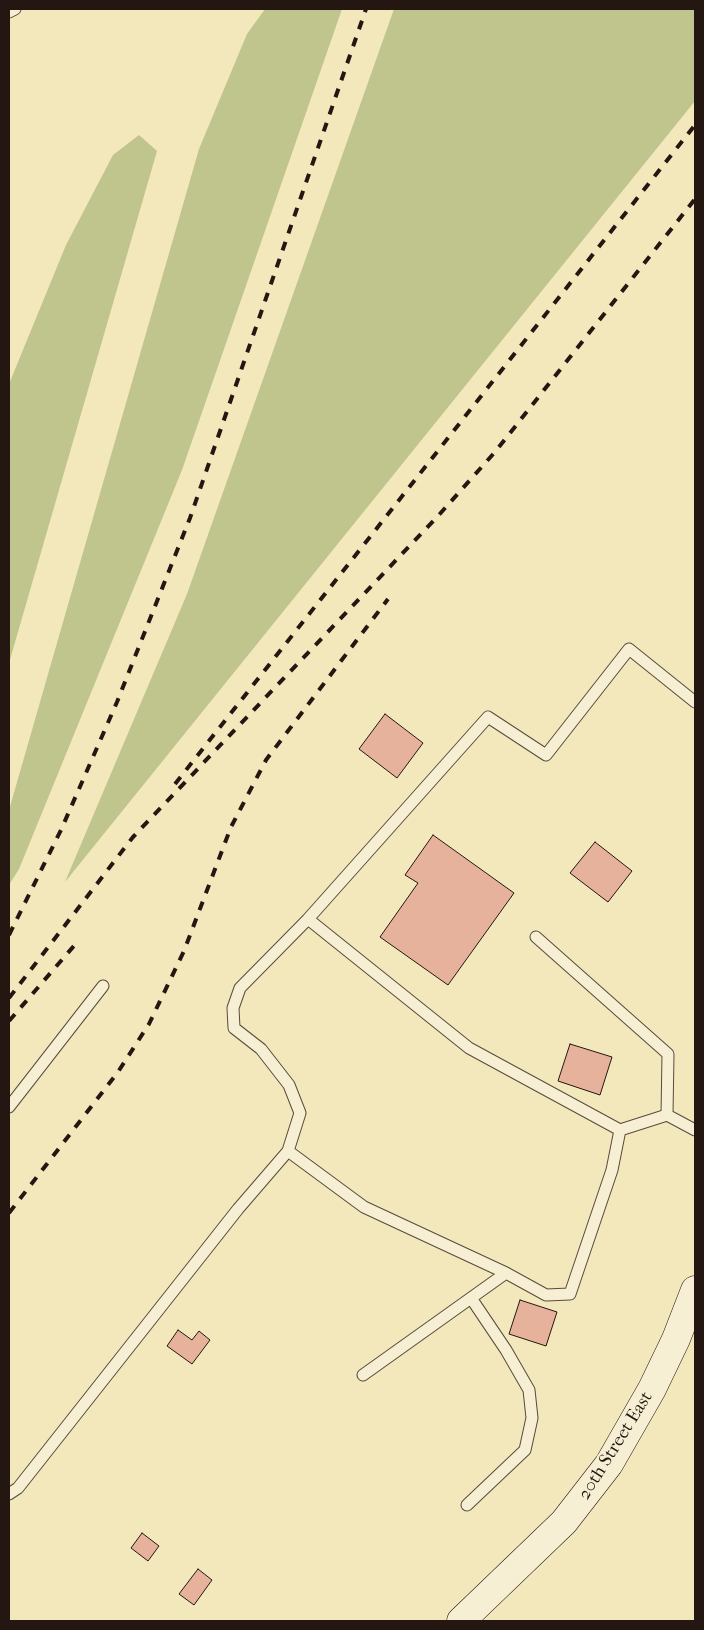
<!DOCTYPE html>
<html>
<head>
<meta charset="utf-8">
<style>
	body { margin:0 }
	#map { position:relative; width:704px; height:1630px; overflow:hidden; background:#f3e7bc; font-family:"IM FELL French Canon",serif }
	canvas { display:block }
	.frame { position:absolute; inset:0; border:10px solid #241711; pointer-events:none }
</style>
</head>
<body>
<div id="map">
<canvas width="704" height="1630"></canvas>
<div class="frame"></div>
</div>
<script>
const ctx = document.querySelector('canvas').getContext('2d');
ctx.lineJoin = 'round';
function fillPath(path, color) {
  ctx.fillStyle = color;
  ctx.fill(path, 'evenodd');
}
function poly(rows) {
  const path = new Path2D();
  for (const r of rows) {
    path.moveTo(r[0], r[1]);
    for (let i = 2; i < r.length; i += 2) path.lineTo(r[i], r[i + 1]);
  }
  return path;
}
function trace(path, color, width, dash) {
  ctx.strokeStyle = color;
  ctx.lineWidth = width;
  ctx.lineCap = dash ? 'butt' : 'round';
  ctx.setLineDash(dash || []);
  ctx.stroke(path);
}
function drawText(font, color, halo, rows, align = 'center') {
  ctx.font = font + ' "IM FELL French Canon",serif';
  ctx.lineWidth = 4.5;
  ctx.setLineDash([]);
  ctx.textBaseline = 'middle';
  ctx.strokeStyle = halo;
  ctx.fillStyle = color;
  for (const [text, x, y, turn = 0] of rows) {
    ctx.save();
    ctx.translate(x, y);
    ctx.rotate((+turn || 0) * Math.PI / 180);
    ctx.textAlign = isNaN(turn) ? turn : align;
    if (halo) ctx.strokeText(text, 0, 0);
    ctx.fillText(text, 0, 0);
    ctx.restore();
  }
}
fillPath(poly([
	[265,9,342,9,182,470,19,869,9,885,9,810,199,149,247,34],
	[394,9,695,9,695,101,65,882,187,594],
	[139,135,157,151,9,663,9,384,66,245,113,155]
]), '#c0c48d');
const building = poly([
	[385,714,423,743,397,778,359,749,385,714],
	[433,835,514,893,448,985,380,937,418,883,405,875,433,835],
	[595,842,632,871,608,902,570,873,595,842],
	[570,1044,612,1057,600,1095,558,1081,570,1044],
	[520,1300,557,1312,546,1346,509,1334,520,1300],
	[178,1330,192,1340,199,1331,210,1340,192,1364,167,1346,178,1330],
	[142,1533,159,1546,148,1561,131,1548,142,1533],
	[198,1569,212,1580,194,1605,179,1594,198,1569]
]);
fillPath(building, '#e7b29b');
trace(building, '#241711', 1);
const lane = poly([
	[9,12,15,9],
	[536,937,668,1054,667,1115,695,1130],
	[9,1107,103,986],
	[620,1130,469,1048,308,919,488,717,546,755,629,649,695,702],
	[288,1151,364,1207,506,1273],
	[363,1375,506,1273,546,1295,570,1294,612,1170,620,1130,667,1115],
	[9,1494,18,1488,238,1209,288,1151,300,1113,289,1085,261,1049,234,1028,233,1008,240,988,308,919],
	[467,1505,525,1450,532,1418,529,1390,506,1350,471,1298]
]);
const secondary = poly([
	[461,1621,564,1522,609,1464,652,1389,676,1339,695,1290]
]);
trace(lane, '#584b3c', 13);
trace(secondary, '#241711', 29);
trace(lane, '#f7efd3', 11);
trace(secondary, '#f7efd3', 28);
trace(poly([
	[175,784,695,125],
	[9,935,61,830,117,702,190,518,366,9],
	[9,998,133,837,438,516,495,452,695,199],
	[9,1021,79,940],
	[9,1213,118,1072,149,1024,184,951,231,827,266,760,388,599]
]), '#241711', 4, [9, 9]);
drawText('18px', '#241711', '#f7efd3', [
	["20th Street East",616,1446,-58]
]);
</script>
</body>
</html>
